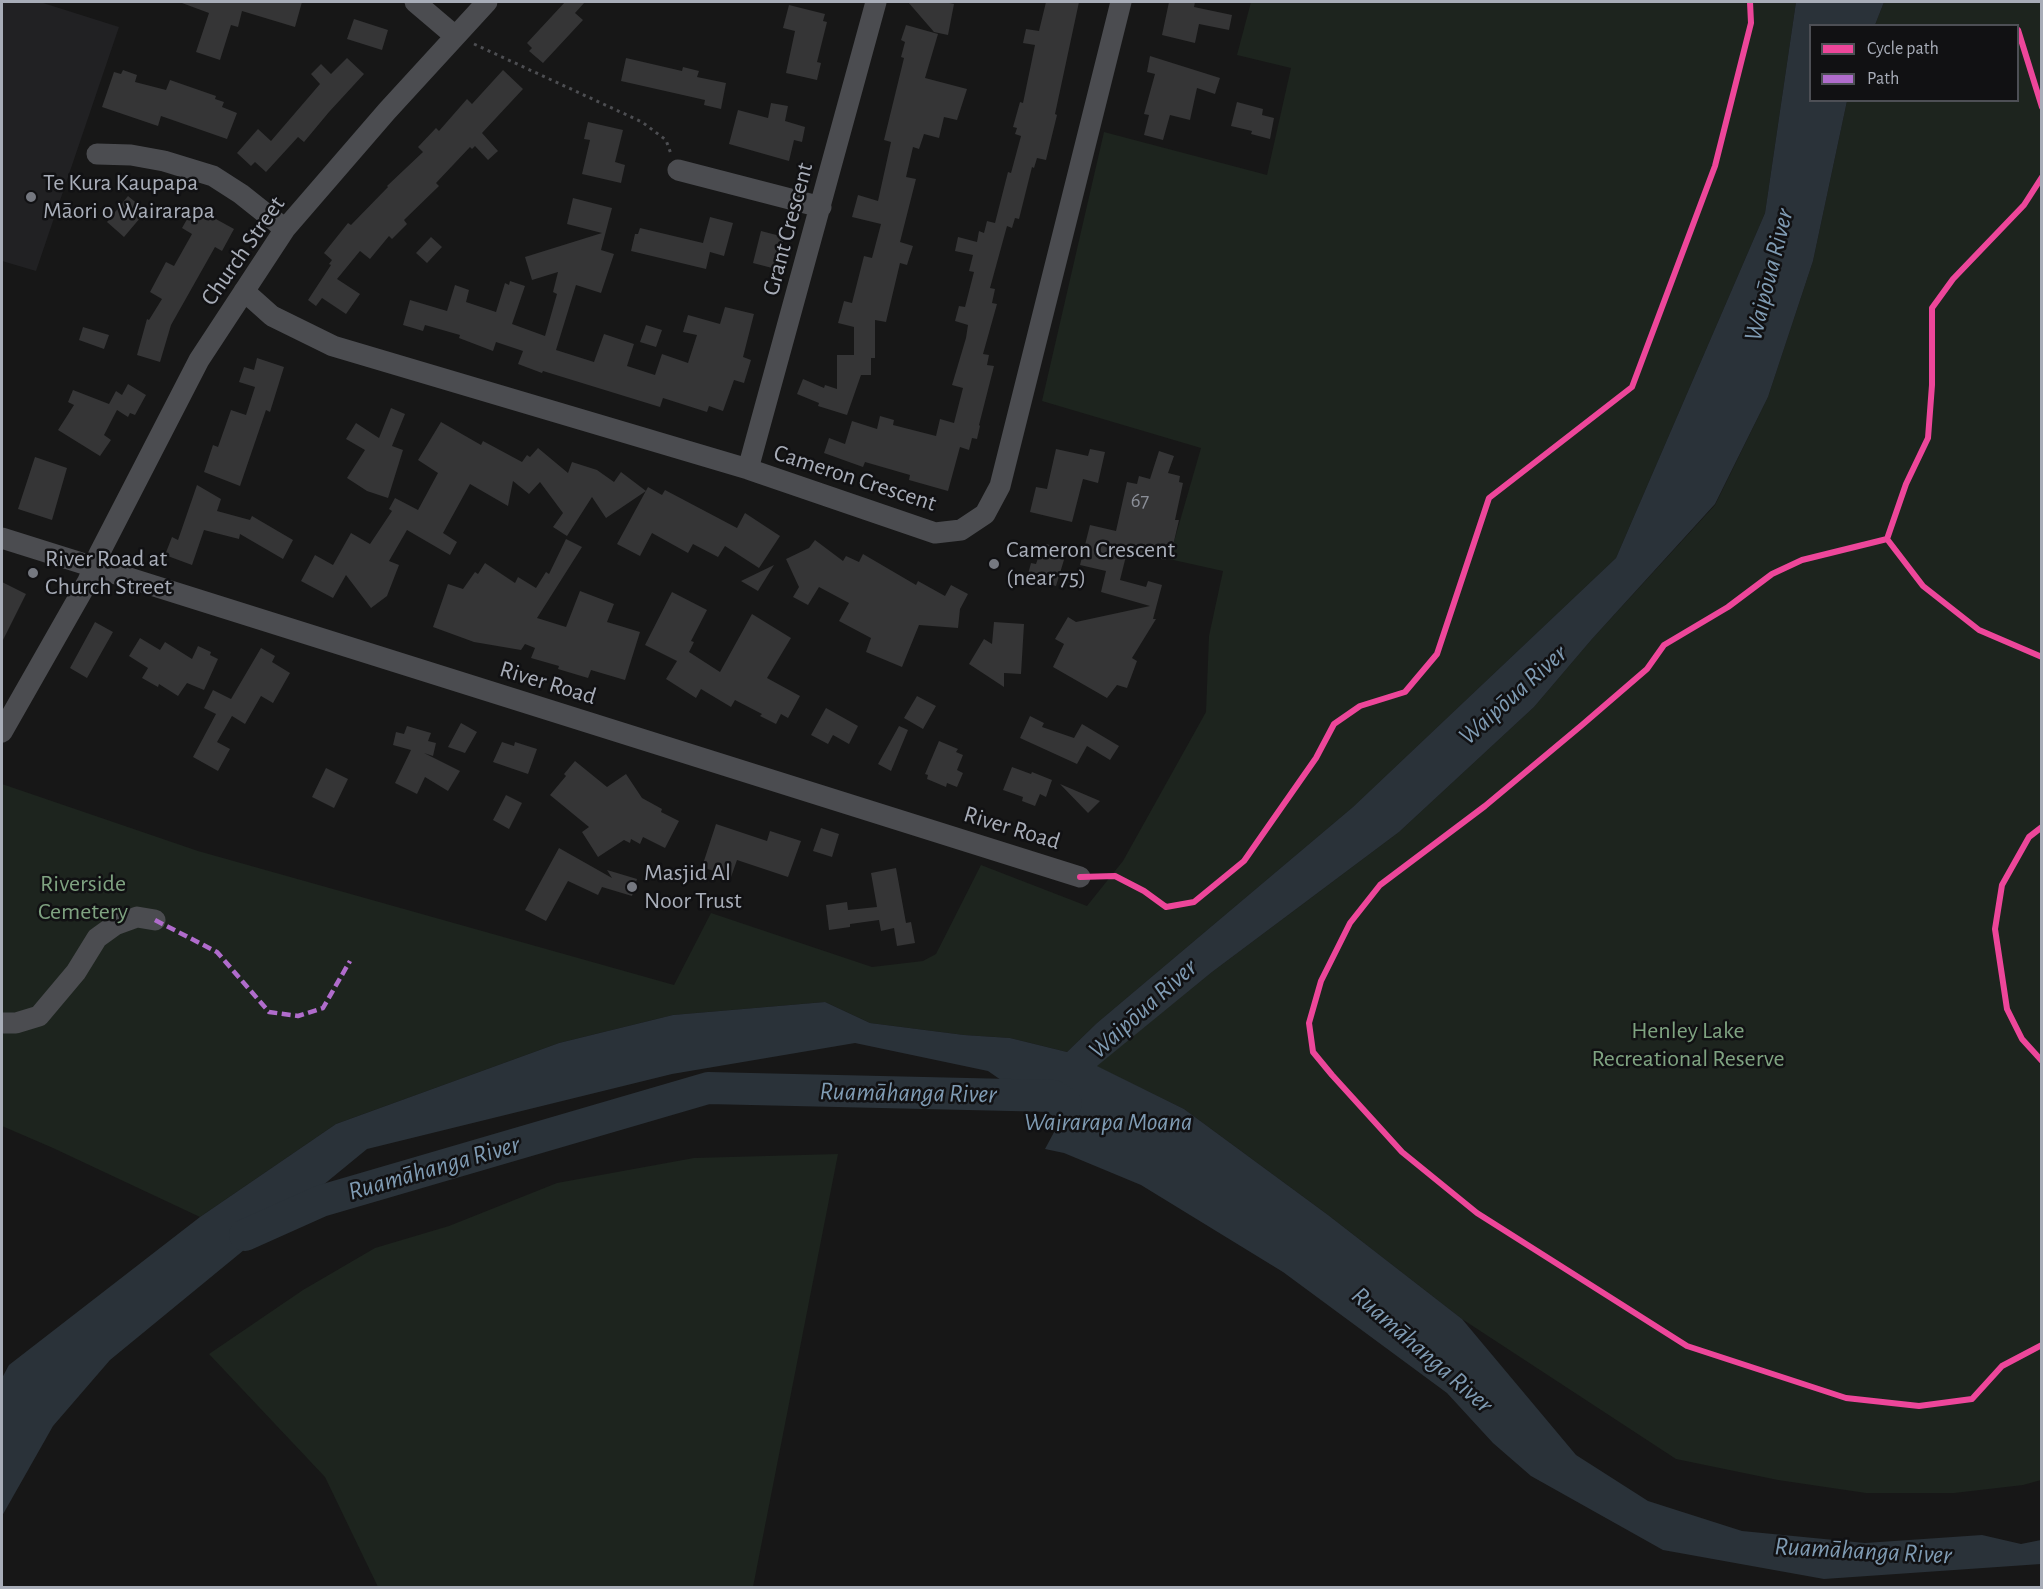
<!DOCTYPE html>
<html>
<head>
<meta charset="utf-8">
<style>
	body { margin:0 }
	#map { position:relative; width:2043px; height:1589px; overflow:hidden; background:#171717; font-family:"Alegreya Sans",sans-serif }
	canvas { display:block }
	.frame { position:absolute; inset:0; border:3px solid #a8adb8; pointer-events:none }
	.legend { position:absolute; left:1809px; top:24px; width:210px; height:78px; box-sizing:border-box; background:#111113; border:2px solid #4d4f55; margin:0; padding:8px 10px; list-style:none; font-size:18px; color:#a8adb8 }
	.legend li { display:flex; align-items:center; gap:12px; height:30px }
	.legend b { width:30px; border:2px solid #4d4f55 }
</style>
</head>
<body>
<div id="map">
<canvas width="2043" height="1589"></canvas>
<div class="frame"></div>
<ul class="legend">
<li><b style="height:8px;background:#ed469a"></b>Cycle path</li>
<li><b style="height:8px;background:#b06ccc"></b>Path</li>
</ul>
</div>
<script>
const ctx = document.querySelector('canvas').getContext('2d');
ctx.lineJoin = 'round';
function fillPath(path, color) {
  ctx.fillStyle = color;
  ctx.fill(path, 'evenodd');
}
function poly(rows) {
  const path = new Path2D();
  for (const r of rows) {
    path.moveTo(r[0], r[1]);
    for (let i = 2; i < r.length; i += 2) path.lineTo(r[i], r[i + 1]);
  }
  return path;
}
function trace(path, color, width, dash) {
  ctx.strokeStyle = color;
  ctx.lineWidth = width;
  ctx.lineCap = dash ? 'butt' : 'round';
  ctx.setLineDash(dash || []);
  ctx.stroke(path);
}
function drawText(font, color, halo, rows, align = 'center') {
  ctx.font = font + ' "Alegreya Sans",sans-serif';
  ctx.lineWidth = 5;
  ctx.setLineDash([]);
  ctx.textBaseline = 'middle';
  ctx.strokeStyle = halo;
  ctx.fillStyle = color;
  for (const [text, x, y, turn = 0] of rows) {
    ctx.save();
    ctx.translate(x, y);
    ctx.rotate((+turn || 0) * Math.PI / 180);
    ctx.textAlign = isNaN(turn) ? turn : align;
    if (halo) ctx.strokeText(text, 0, 0);
    ctx.fillText(text, 0, 0);
    ctx.restore();
  }
}
fillPath(poly([
	[2,2,40,2,119,27,36,271,2,261]
]), '#212123');
fillPath(poly([
	[1251,2,1796,2,1765,213,1616,558,1353,807,1097,1023,1067,1052,1010,1038,964,1035,870,1023,825,1002,673,1015,559,1043,336,1124,200,1217,53,1148,2,1126,2,784,198,851,674,985,711,913,872,967,923,961,936,954,981,865,1087,906,1123,861,1206,712,1209,636,1223,571,1169,559,1201,448,1042,401,1104,132,1267,175,1291,68,1237,55],
	[1884,2,2041,2,2041,1480,2023,1485,1954,1493,1866,1493,1778,1480,1676,1459,1462,1319,1328,1215,1184,1109,1096,1066,1212,972,1399,832,1534,707,1592,639,1715,505,1768,397,1813,261,1847,101,2018,100,2018,26,1875,25],
	[838,1154,753,1587,378,1587,325,1477,209,1354,303,1290,375,1248,449,1226,557,1183,694,1158]
]), '#1d241e');
fillPath(poly([
	[1796,2,1884,2,1875,25,1810,26,1810,100,1847,101,1813,261,1768,397,1715,504,1592,639,1534,707,1399,832,1212,972,1097,1066,1184,1109,1328,1215,1462,1319,1576,1455,1648,1501,1742,1531,1865,1543,1982,1535,2021,1544,2041,1540,2041,1564,1824,1579,1663,1550,1531,1476,1493,1443,1447,1393,1283,1272,1141,1185,1064,1153,1045,1149,1060,1121,988,1071,855,1043,672,1074,367,1149,110,1360,53,1426,2,1516,2,1378,9,1365,200,1217,336,1124,559,1043,673,1015,825,1002,870,1023,964,1035,1010,1038,1067,1052,1097,1023,1353,807,1616,558,1765,213]
]), '#2a3239');
trace(poly([
	[245,1235,321,1201,708,1088,1054,1096,1066,1104]
]), '#2a3239', 32);
fillPath(poly([
	[183,2,302,2,295,27,242,11,238,27,231,25,220,60,196,52,209,13,182,3],
	[565,2,585,2,575,13,583,20,543,63,529,51,532,48,527,43],
	[908,2,945,2,954,4,948,35,934,32],
	[1046,2,1079,2,1055,114,1057,115,1046,160,1037,158,1034,168,1032,167,1019,219,1015,218,1012,228,1007,226,990,288,995,289,992,303,997,304,983,354,989,355,987,365,994,366,979,425,980,426,977,439,972,438,969,450,960,447,948,491,909,480,910,475,865,462,863,467,824,453,829,438,845,444,852,421,877,429,880,416,894,420,893,425,936,436,940,419,954,423,963,388,952,385,966,338,968,325,955,321,959,306,965,307,974,272,969,271,973,255,955,251,958,237,977,242,979,231,984,233,987,221,995,223,1008,172,1011,173,1021,136,1015,134,1017,128,1013,127,1020,102,1023,103,1035,45,1023,43,1026,29,1039,31],
	[1169,2,1195,2,1194,7,1232,15,1229,30,1199,24,1195,43,1162,35],
	[789,5,825,14,823,21,827,22,817,62,821,63,817,80,786,73,795,31,783,28],
	[354,19,388,30,382,50,347,39],
	[906,25,938,34,925,78,967,89,957,120,944,117,939,138,924,134,919,149,913,147,906,177,916,179,900,242,913,246,907,265,900,263,886,322,875,320,875,358,871,358,871,375,861,375,847,415,818,406,819,403,797,394,803,379,824,388,825,385,837,389,837,355,854,355,854,327,838,323,844,301,852,303,864,256,872,258,881,224,852,217,858,195,878,201,891,142,884,140,904,58,901,57,905,42,901,40],
	[1150,56,1220,78,1215,94,1197,88,1190,120,1170,115,1163,140,1144,135,1149,115,1144,114,1155,74,1147,72],
	[347,58,364,74,329,112,304,142,298,137,266,172,255,162,251,166,237,153,258,129,271,141,320,84,311,74,321,64,331,74],
	[626,58,682,71,683,67,699,71,697,77,726,83,721,109,704,105,705,100,621,81],
	[123,70,137,75,135,82,166,90,170,80,216,96,215,99,224,102,222,107,237,113,227,139,161,116,158,126,102,107,114,72,121,74],
	[503,70,523,89,482,133,498,151,488,160,475,146,472,149,470,147,436,183,439,186,404,220,407,224,392,239,389,236,370,259,360,251,337,279,360,294,346,314,322,298,316,306,308,300,331,265,329,264,332,260,324,253,348,223,351,225,388,187,387,186,423,152,418,147,436,128,439,131,467,99,472,104],
	[1237,102,1263,109,1262,115,1274,118,1270,139,1251,134,1252,131,1231,126],
	[771,103,788,106,785,121,805,127,802,142,794,140,789,161,729,144,738,110,768,118],
	[588,122,623,130,615,162,625,165,621,183,582,174,590,140,584,139],
	[128,196,146,211,124,237,107,222],
	[573,198,612,208,601,250,614,254,601,293,576,285,556,350,594,362,604,334,634,344,627,366,655,375,662,354,688,363,697,335,683,332,688,315,720,324,725,307,754,314,743,357,751,360,744,383,734,380,723,411,709,406,707,412,663,398,660,407,543,371,542,373,518,364,523,351,496,342,493,351,459,338,460,335,425,325,423,331,403,325,410,300,447,311,455,285,469,290,466,302,496,312,505,283,509,285,510,281,525,286,512,324,545,336,557,294,553,292,558,272,532,280,525,257,602,233,567,224],
	[194,207,234,229,222,251,215,247,171,325,160,362,137,355,147,319,149,320,162,299,150,292,166,262,174,266,192,234,182,228],
	[710,217,733,223,724,256,710,252,706,269,631,251,635,234,638,234,640,228,703,243],
	[761,231,784,237,776,269,753,263],
	[431,237,442,247,427,263,416,253],
	[646,325,662,330,656,347,640,342],
	[83,327,109,335,104,349,79,340],
	[257,358,284,367,270,412,266,410,240,486,204,472,213,445,218,447,231,410,246,415,255,387,239,382,244,367,254,370],
	[128,384,146,395,135,415,130,413,128,417,117,410,104,435,111,440,100,456,58,430,74,405,68,402,73,390,109,404,116,391,122,395],
	[391,408,405,414,392,446,403,450,388,498,367,491,347,478,365,450,346,439,356,423,379,438],
	[441,422,481,445,483,441,522,462,527,455,530,457,538,448,568,473,572,462,597,470,614,482,621,472,646,491,606,518,592,497,567,536,553,527,563,513,540,482,529,494,513,481,508,506,470,484,443,533,457,542,450,555,407,530,389,561,399,565,387,596,371,608,346,575,333,598,301,581,315,555,333,565,351,533,370,544,392,511,389,509,395,498,418,510,438,473,418,460],
	[1056,449,1088,456,1090,449,1105,452,1098,483,1083,479,1072,522,1030,512,1036,487,1047,489],
	[1159,451,1174,456,1168,473,1180,476,1179,482,1183,483,1175,520,1179,520,1171,554,1168,553,1166,560,1127,552,1120,580,1146,587,1148,581,1162,585,1153,619,1156,619,1132,658,1137,661,1127,688,1117,685,1107,698,1053,667,1064,644,1055,639,1068,617,1076,622,1150,606,1101,592,1106,571,1080,565,1090,525,1116,531,1127,482,1137,484,1139,476,1150,479],
	[35,457,67,468,52,520,18,509],
	[197,485,221,499,217,511,250,520,252,516,293,540,283,559,240,534,239,539,204,530,192,565,165,555,172,537,178,540],
	[648,487,662,495,665,490,737,528,745,513,780,536,759,568,725,546,718,557,693,544,688,553,652,533,640,556,617,544],
	[566,539,582,547,537,618,566,627,580,591,614,604,607,622,640,632,625,680,591,670,588,678,558,669,559,666,531,658,535,648,525,644,521,650,474,642,433,627,448,584,463,589,475,572,478,574,485,563,515,583,518,577,536,588,546,572,549,574],
	[815,540,843,561,846,556,859,562,863,554,916,585,918,581,945,596,951,585,968,594,960,609,958,628,919,625,902,667,866,652,871,638,839,621,849,603,819,587,808,605,793,597,799,587,786,559,809,548],
	[1046,544,1067,550,1056,586,1027,578,1031,563,1036,564,1040,552,1043,552],
	[774,565,758,591,741,581],
	[2,582,26,594,2,642],
	[672,592,707,610,691,641,694,642,689,652,720,672,752,614,791,638,767,678,800,696,788,718,781,714,776,724,760,716,762,714,735,700,731,707,701,689,696,698,666,679,677,661,645,645],
	[95,622,113,632,87,678,70,668],
	[994,622,1024,624,1021,674,1004,673,1004,687,969,664,984,639,992,644],
	[140,638,160,650,165,642,192,659,198,646,211,652,210,655,218,659,204,690,187,683,178,696,159,684,158,687,142,678,148,668,129,656],
	[261,648,275,656,272,662,290,673,273,703,261,696,245,724,232,716,217,742,230,749,218,771,193,757,216,714,204,708,213,690,231,699],
	[917,696,936,706,923,729,904,718],
	[826,708,858,726,849,744,833,735,828,744,811,735],
	[1030,716,1044,723,1042,727,1074,738,1082,724,1119,746,1110,760,1087,746,1077,764,1020,738],
	[461,723,477,732,465,753,448,747],
	[407,726,431,733,428,741,436,743,433,756,424,753,460,771,448,791,425,777,417,794,395,783,411,750,393,745,396,732,404,734],
	[899,726,908,730,891,771,878,764],
	[939,741,958,749,956,752,963,755,957,770,963,773,957,787,947,783,946,787,927,779,928,775,925,774],
	[502,742,514,746,515,742,537,749,528,774,493,762],
	[575,761,607,787,626,774,642,798,662,809,661,812,679,821,665,848,643,837,640,844,631,839,630,843,624,840,598,857,582,832,589,827,550,795,566,776,564,774],
	[1012,767,1031,774,1032,772,1052,780,1046,797,1040,794,1035,806,1022,801,1023,797,1003,790],
	[326,768,348,779,334,808,312,797],
	[1060,784,1100,801,1088,813],
	[506,795,522,803,509,829,493,820],
	[716,824,767,841,770,831,801,841,788,877,737,860,731,877,702,867],
	[821,828,839,834,832,857,813,851],
	[559,848,612,878,607,870,637,879,632,896,602,887,598,895,568,881,546,921,525,910],
	[896,868,906,923,911,922,915,943,897,946,894,928,881,931,879,920,850,924,850,927,829,930,826,905,847,902,848,910,877,907,871,873]
]), '#353536');
trace(poly([
	[474,44,642,122,666,140,671,154]
]), '#4d4e52', 3, [3, 4.5]);
trace(poly([
	[415,2,455,36],
	[97,154,131,155,164,161,213,176,241,194,285,229],
	[678,170,821,207],
	[244,291,272,316,333,346,748,469,935,533,961,530,985,514,1000,486,1121,2],
	[748,469,876,2],
	[2,538,1080,877],
	[2,732,88,581,99,554,199,360,285,229,387,111,487,2],
	[2,1023,16,1023,39,1016,76,972,97,938,115,925,137,917,155,920]
]), '#4b4c50', 21);
trace(poly([
	[155,920,217,952,269,1012,298,1016,323,1008,350,961]
]), '#b06ccc', 4.5, [9, 4.5]);
trace(poly([
	[2018,30,2042,107],
	[1887,539,1802,560,1772,574,1728,607,1664,645,1647,669,1582,725,1485,806,1380,885,1350,923,1321,981,1309,1023,1313,1052,1332,1075,1402,1152,1477,1213,1687,1346,1846,1398,1919,1406,1972,1399,2002,1366,2042,1345],
	[1887,539,1906,484,1928,438,1932,385,1932,308,1953,279,2024,205,2042,177],
	[1887,539,1923,586,1979,630,2042,657],
	[2042,827,2029,837,2002,885,1995,929,2007,1009,2022,1039,2042,1061],
	[1080,877,1115,876,1144,891,1166,907,1194,902,1244,861,1316,758,1334,724,1360,706,1405,692,1437,654,1489,498,1632,387,1715,166,1751,23,1750,2]
]), '#ed469a', 6);
for (const [x, y, r, color] of [
	[31,197,6,"#757880"],
	[994,564,6,"#757880"],
	[33,573,6,"#757880"],
	[632,887,6,"#757880"]
]) {
  const dot = new Path2D();
  dot.arc(x, y, r, 0, 2 * Math.PI);
  ctx.fillStyle = color;
  ctx.fill(dot);
  trace(dot, '#111113', 2);
}
drawText('21px', '#8b8f98', null, [
	["67",1140,501]
]);
drawText('24px', '#a8adb8', '#111113', [
	["Te Kura Kaupapa",43,183],
	["Māori o Wairarapa",43,211],
	["Cameron Crescent",1006,550],
	["(near 75)",1006,578],
	["River Road at",45,559],
	["Church Street",45,587],
	["Masjid Al",644,873],
	["Noor Trust",644,901]
], 'left');
drawText('24px', '#a8adb8', '#111113', [
	["Grant Crescent",788,229,-75],
	["Church Street",243,251,-55],
	["Cameron Crescent",855,478,18],
	["River Road",548,683,17],
	["River Road",1012,828,17]
]);
drawText('24px', '#7fa381', '#111113', [
	["Riverside",83,884],
	["Cemetery",83,912],
	["Henley Lake",1688,1031],
	["Recreational Reserve",1688,1059]
]);
drawText('italic 26px', '#7f9bb3', '#111113', [
	["Waipōua River",1769,275,-76],
	["Waipōua River",1513,695,-42],
	["Waipōua River",1143,1009,-42],
	["Ruamāhanga River",908,1093,1],
	["Wairarapa Moana",1108,1122],
	["Ruamāhanga River",434,1168,-16],
	["Ruamāhanga River",1422,1350,41],
	["Ruamāhanga River",1863,1551,3]
]);
</script>
</body>
</html>
